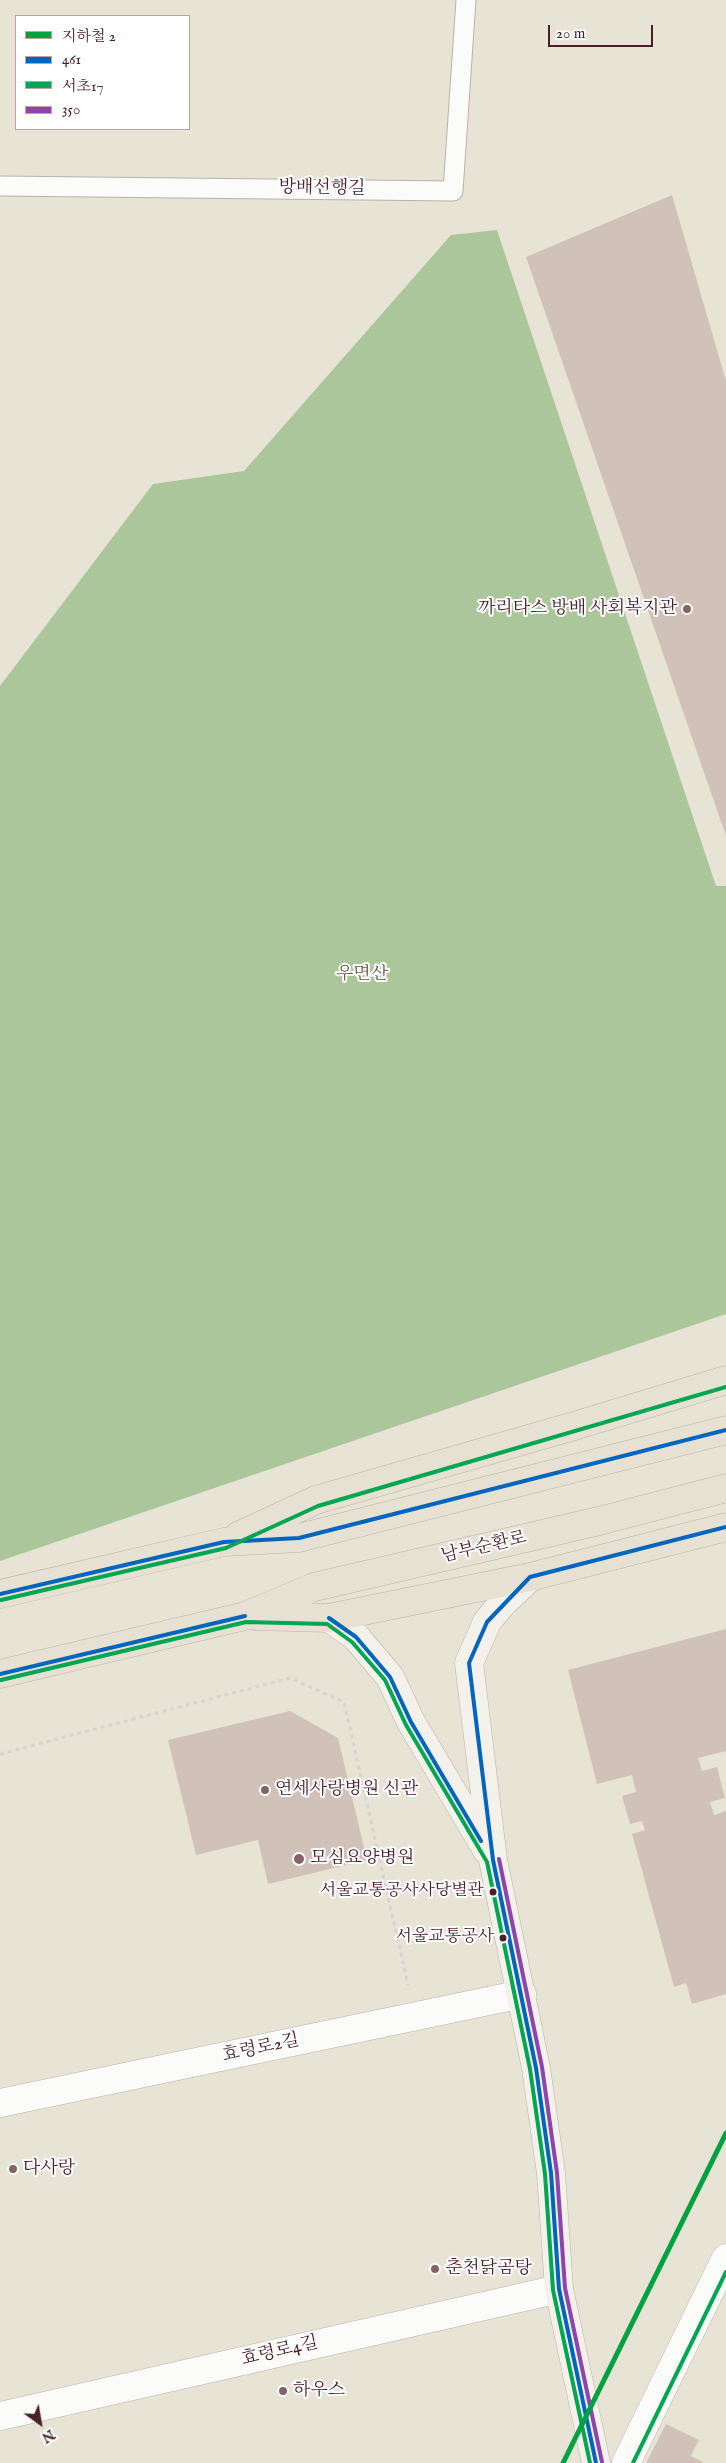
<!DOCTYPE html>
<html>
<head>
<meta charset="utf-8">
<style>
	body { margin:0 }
	#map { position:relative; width:726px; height:2463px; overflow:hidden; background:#e7e4d5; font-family:"IM FELL English","Noto Serif KR",serif }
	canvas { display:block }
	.legend { position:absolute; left:15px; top:15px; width:175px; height:115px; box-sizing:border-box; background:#fff; border:1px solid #b7a5aa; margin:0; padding:6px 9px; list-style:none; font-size:15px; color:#4a1f2b }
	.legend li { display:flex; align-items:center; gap:10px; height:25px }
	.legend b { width:25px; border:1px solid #b7a5aa }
	.north { position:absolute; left:15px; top:2398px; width:50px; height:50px; -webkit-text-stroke:4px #fff; paint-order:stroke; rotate:148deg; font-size:14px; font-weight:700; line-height:20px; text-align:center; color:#4a1f2b }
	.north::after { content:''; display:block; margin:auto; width:18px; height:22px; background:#4a1f2b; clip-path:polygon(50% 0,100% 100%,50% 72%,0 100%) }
	.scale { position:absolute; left:548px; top:25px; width:105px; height:22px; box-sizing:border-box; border:2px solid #4a1f2b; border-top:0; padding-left:6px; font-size:15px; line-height:18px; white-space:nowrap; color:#4a1f2b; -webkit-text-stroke:4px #fff; paint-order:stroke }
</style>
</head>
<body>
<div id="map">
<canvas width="726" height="2463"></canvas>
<ul class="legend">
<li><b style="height:6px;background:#00a23f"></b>지하철 2</li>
<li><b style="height:6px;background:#0065bd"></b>461</li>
<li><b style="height:6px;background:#00a651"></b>서초17</li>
<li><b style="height:6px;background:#8e44ad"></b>350</li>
</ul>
<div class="north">N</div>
<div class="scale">20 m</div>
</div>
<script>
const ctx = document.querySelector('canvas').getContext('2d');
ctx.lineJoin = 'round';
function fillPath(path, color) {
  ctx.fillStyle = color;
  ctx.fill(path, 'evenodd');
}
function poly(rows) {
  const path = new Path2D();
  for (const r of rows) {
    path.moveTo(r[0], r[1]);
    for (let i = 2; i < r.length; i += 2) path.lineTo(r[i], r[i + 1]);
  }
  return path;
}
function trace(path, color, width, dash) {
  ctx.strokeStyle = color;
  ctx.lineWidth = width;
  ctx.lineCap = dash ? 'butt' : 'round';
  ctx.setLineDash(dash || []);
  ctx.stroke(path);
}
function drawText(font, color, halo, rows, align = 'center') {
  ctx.font = font + ' "IM FELL English","Noto Serif KR",serif';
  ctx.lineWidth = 4;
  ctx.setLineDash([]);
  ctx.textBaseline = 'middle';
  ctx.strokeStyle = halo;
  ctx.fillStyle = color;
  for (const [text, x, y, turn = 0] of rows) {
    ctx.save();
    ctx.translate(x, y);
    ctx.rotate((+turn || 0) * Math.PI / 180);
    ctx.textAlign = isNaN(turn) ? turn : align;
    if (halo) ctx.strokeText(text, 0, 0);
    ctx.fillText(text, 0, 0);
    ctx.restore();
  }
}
fillPath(poly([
	[497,230,716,886,726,886,726,1314,0,1561,0,686,153,484,244,471,451,235]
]), '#abc69a');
fillPath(poly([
	[672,195,726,381,726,836,526,257],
	[726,1629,726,1751,698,1758,702,1771,717,1767,725,1798,710,1802,714,1815,726,1811,726,1994,692,2004,686,1983,674,1987,632,1834,645,1830,642,1821,630,1824,622,1796,636,1792,632,1775,597,1784,568,1670],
	[290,1711,338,1738,367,1860,268,1884,258,1840,196,1855,168,1740],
	[666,2424,699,2440,691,2456,704,2463,646,2463]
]), '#d0c2b9');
const service = poly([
	[0,186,453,191,466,0]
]);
const minor = poly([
	[0,2103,522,1994],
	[0,2416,559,2289]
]);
const tertiary = poly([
	[626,2463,726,2258]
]);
const secondary = poly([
	[530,1577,500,1606,487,1622,469,1663,493,1860,536,2068,551,2173,559,2289,596,2463],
	[329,1618,356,1637,390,1677,411,1722,487,1850]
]);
const primary = poly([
	[238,1536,316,1500,574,1426,726,1380],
	[0,1594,224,1542,299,1538,726,1430],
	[256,1616,329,1618,530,1577,726,1527],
	[0,1674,245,1616,314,1587,599,1521,726,1488]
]);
trace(service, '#b8b2aa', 21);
trace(minor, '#b8b2aa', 29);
trace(tertiary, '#b8b2aa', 29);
trace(secondary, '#b8b2aa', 29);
trace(primary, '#b8b2aa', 29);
trace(poly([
	[0,1754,290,1678,344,1702,408,1985]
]), '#d6d3d0', 3, [4, 4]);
trace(service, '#fbfbf9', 19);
trace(minor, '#fbfbf9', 28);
trace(tertiary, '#fbfbf9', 28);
trace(secondary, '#f3f1ea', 28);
trace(primary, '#e7e1d4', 28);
trace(poly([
	[0,1594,224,1542,299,1538,726,1430],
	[329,1618,356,1637,390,1677,411,1722,481,1841],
	[0,1674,245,1616],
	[596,2463,559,2289,551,2173,536,2068,493,1860,469,1663,487,1622,530,1577,726,1527]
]), '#0065bd', 4);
trace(poly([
	[1,1600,226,1548,318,1506,726,1387],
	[1,1680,246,1622,327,1624,352,1642,385,1680,406,1725,487,1862,530,2069,545,2174,553,2290,590,2463],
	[633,2463,726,2272]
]), '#00a651', 4);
trace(poly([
	[499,1859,542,2067,557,2173,565,2288,602,2462]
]), '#8e44ad', 4);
trace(poly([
	[563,2463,726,2133]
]), '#00a23f', 5);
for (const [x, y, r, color] of [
	[687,609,5,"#816466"],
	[265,1790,5,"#816466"],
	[299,1859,6,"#816466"],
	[493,1892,4.5,"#4a1f2b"],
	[503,1938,4.5,"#4a1f2b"],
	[13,2169,5,"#816466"],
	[435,2269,5,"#816466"],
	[283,2391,5,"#816466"]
]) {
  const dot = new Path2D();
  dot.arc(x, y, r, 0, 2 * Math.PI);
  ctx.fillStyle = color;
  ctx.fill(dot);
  trace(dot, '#fff', 2);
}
drawText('17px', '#4a1f2b', '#fff', [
	["서울교통공사사당별관",484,1892],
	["서울교통공사",494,1938]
], 'right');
drawText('18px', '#4a1f2b', '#fff', [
	["방배선행길",322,189,1],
	["남부순환로",484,1548,-13],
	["효령로2길",261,2049,-12],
	["효령로4길",280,2352,-13]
]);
drawText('18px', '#4a1f2b', '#fff', [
	["까리타스 방배 사회복지관",677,609,"right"],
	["연세사랑병원 신관",275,1790],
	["모심요양병원",310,1859],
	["다사랑",23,2169],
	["춘천닭곰탕",445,2269],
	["하우스",293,2391]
], 'left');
drawText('18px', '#655b47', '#fff', [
	["우면산",362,975]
]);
</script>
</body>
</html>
